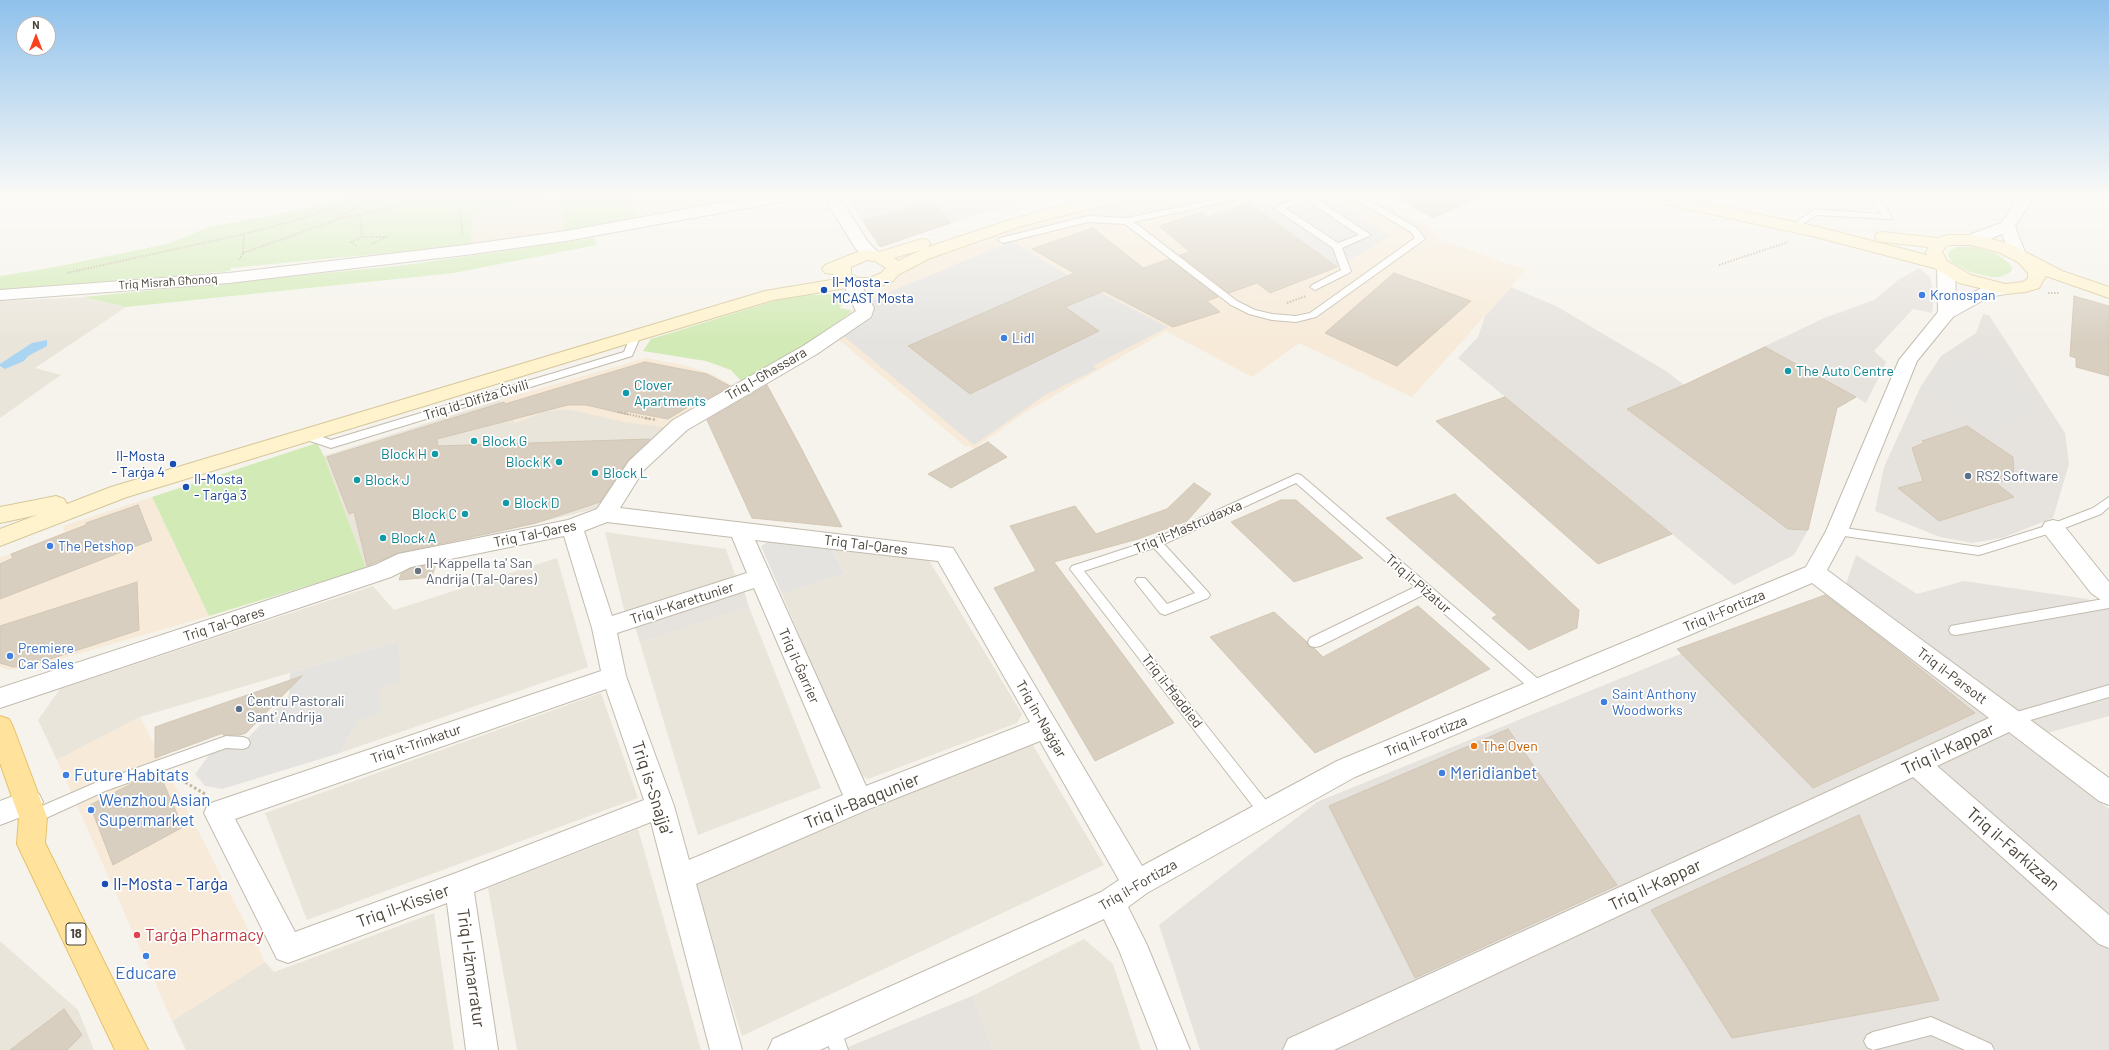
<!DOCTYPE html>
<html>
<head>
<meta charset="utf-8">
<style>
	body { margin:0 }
	#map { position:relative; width:2109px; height:1050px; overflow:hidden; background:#f6f3ec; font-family:Barlow,sans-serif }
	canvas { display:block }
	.north { position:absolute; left:16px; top:16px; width:40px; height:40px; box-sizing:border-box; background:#fff; border:1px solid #b7b4b0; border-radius:50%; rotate:0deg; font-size:11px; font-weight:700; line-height:16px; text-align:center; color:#4b4439 }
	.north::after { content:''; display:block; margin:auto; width:14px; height:18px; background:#fc3f1d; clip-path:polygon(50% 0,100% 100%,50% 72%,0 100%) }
</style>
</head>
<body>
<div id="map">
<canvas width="2109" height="1050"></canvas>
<div class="north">N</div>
</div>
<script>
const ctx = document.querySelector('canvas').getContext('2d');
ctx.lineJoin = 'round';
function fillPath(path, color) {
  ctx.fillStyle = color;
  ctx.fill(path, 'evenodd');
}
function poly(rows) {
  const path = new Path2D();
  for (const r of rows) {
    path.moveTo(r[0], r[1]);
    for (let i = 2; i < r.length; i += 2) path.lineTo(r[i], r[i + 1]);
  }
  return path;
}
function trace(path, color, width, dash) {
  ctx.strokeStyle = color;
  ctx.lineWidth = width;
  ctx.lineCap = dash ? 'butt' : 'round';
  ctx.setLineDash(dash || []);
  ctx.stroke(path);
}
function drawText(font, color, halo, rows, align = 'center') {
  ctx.font = font + ' Barlow,sans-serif';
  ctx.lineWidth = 3.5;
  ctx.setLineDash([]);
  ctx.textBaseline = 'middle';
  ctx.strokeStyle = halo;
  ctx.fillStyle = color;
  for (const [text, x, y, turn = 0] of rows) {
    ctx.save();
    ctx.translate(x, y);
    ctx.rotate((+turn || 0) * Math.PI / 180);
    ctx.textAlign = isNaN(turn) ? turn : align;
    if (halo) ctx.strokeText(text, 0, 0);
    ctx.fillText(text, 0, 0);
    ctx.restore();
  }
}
fillPath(poly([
	[84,297,126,307,35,368,61,375,0,418,0,301],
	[500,400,515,423,546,411,567,409,672,428,602,507,401,557,366,568,324,456],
	[605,532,726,549,736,578,625,614],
	[831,548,927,557,1022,714,1017,723,868,779,856,772,782,594,845,574],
	[557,558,588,667,340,753,358,720,379,687,398,641,140,717,57,760,38,720,60,689,373,586,394,610],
	[749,607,821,788,698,835,640,643],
	[601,693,638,798,307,920,265,813],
	[1031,742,1104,865,742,1036,694,885],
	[638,829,701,1050,517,1050,488,888],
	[434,913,454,1050,186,1050,172,1021,265,962,274,972],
	[1084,939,1113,964,1141,1050,993,1050,972,996],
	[0,941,78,1010,94,1050,0,1050]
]), '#eae5da');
fillPath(poly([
	[1153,196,1367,196,1428,227,1439,239,1526,270,1412,397,1299,343,1252,377,1166,331,1024,413,974,449,969,445,966,447,826,329,932,254,1007,230,1098,204],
	[646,358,687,366,712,374,735,387,672,428,624,422,567,409,546,411,515,423,500,400],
	[152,497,209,616,29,668,8,670,0,667,0,558,65,532,63,526],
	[140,717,265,962,172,1021,57,760]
]), '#f7ead8');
fillPath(poly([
	[849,196,1042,196,951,223,880,247,846,197],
	[1919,268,1930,277,1934,297,1932,313,1913,309,1874,351,1886,362,1866,403,1856,397,1837,408,1808,530,1794,555,1734,585,1458,358,1478,337,1485,316,1511,287,1556,306,1666,371,1684,385,1824,318,1874,300,1898,280],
	[1983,314,1989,315,2065,433,2069,464,2053,518,2002,538,1972,543,1940,537,1875,511,1884,467,1921,386,1941,356,1976,333],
	[1856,555,1917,594,1964,581,2087,599,2109,608,2109,716,2047,733,1845,587],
	[744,591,749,607,640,643,635,627],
	[1828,594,2109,809,2109,1050,1200,1050,1159,925,1317,802],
	[972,996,993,1050,841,1050]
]), '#e6e2dd');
fillPath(poly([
	[555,196,744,196,625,224,471,245,473,213]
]), '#efe8d6');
fillPath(poly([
	[342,196,555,196,473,213,471,245,231,268,230,271,0,292,0,276,55,267,167,244,209,227,307,208],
	[561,196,630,196,637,221,565,233],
	[594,238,597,245,454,273,126,307,84,297,406,265],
	[1957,247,1975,247,1995,253,2009,263,2012,268,2011,272,2000,277,1991,277,1970,272,1953,263,1949,258,1948,253,1951,250],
	[835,294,843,298,846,301,839,308,851,310,850,313,803,348,741,381,731,370,706,361,643,351,651,339,790,296],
	[317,443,324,456,366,568,209,616,152,497]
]), '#d2eab5');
fillPath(poly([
	[1295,196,1329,196,1391,236,1337,267,1252,206],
	[1012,241,1069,276,1168,327,1093,366,1097,369,1045,395,974,445,833,327,878,297],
	[1065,307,1099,331,970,394,908,347],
	[1985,353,2025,379,2011,384,2033,397,2022,401,2040,413,1986,431,1921,386,1948,364],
	[769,541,831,548,845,574,782,594,761,546],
	[398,641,401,681,379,687,381,713,358,720,340,753,222,789,205,786,195,774,210,754,243,743,289,695,290,673]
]), '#e5e3e0');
fillPath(poly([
	[47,340,47,346,28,356,24,361,5,369,0,366,0,364,32,343]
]), '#a9d4f2');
const building = poly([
	[1395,196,1483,196,1433,218,1395,196],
	[932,202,951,223,880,247,863,221,932,202],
	[1249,203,1337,267,1270,293,1257,283,1229,293,1180,255,1190,252,1159,226,1202,212,1208,217,1249,203],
	[1093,228,1143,268,1169,259,1218,297,1207,301,1220,312,1173,327,1104,291,1065,307,1099,331,970,394,908,346,1074,273,1032,249,1093,228],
	[1394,273,1471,301,1397,366,1325,333,1394,273],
	[2074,296,2109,306,2109,376,2076,367,2076,358,2070,356,2074,296],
	[1765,347,1856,397,1837,408,1808,530,1788,529,1627,409,1684,385,1765,347],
	[645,362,707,374,730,386,699,403,698,401,668,419,625,411,629,415,586,405,568,405,437,439,438,446,650,439,628,460,600,502,536,523,398,553,367,566,354,512,349,514,327,457,504,402,505,404,645,362],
	[767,385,800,446,842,527,752,518,707,420,767,385],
	[1505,397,1672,534,1598,564,1436,421,1505,397],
	[1967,426,2013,457,2014,478,1996,483,2014,497,1939,521,1898,488,1923,481,1912,448,1924,443,1922,441,1967,426],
	[988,442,1007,457,951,488,928,474,988,442],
	[1194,483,1211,494,1187,521,1138,539,1054,562,1174,723,1095,761,994,588,1036,571,1010,526,1075,506,1096,534,1167,509,1194,483],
	[1455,494,1579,610,1577,628,1529,650,1492,618,1497,615,1386,518,1455,494],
	[1281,500,1296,500,1363,558,1294,582,1231,522,1281,500],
	[138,505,152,540,0,599,0,564,13,558,11,554,86,525,86,523,138,505],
	[436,563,432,577,399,580,401,574,411,568,436,563],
	[137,582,139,630,29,666,13,667,0,663,0,626,137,582],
	[1825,595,1893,647,1975,713,1813,788,1677,649,1825,595],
	[1418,606,1490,669,1315,753,1210,637,1274,612,1307,642,1309,647,1314,648,1323,657,1418,606],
	[302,676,246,733,240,735,223,735,223,733,155,758,155,727,302,676],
	[1508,729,1617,885,1415,978,1329,806,1508,729],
	[159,773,183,827,113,865,90,805,135,782,159,773],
	[1859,815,1939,1000,1732,1038,1651,910,1859,815],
	[64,1009,82,1035,67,1050,10,1050,64,1009]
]);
fillPath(building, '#d8cfc1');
trace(building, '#d3c7b4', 1);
const service = poly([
	[1065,196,1074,196,1078,201,1077,203,1071,203,1065,196],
	[1233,196,1251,196,1134,222,1237,301,1255,310,1272,314,1296,316,1310,313,1415,238,1411,232,1350,196,1361,196,1417,228,1425,239,1316,317,1296,322,1272,320,1249,314,1231,305,1125,224,1088,222,1003,243,998,240,1000,238,1088,216,1127,218,1233,196],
	[1301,196,1312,196,1371,235,1342,248,1351,271,1349,273,1315,290,1310,287,1312,285,1341,270,1333,248,1274,208,1301,196],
	[1307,200,1359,235,1338,243,1285,208,1307,200],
	[1869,196,1878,196,1892,217,1891,219,1817,215,1803,224,1800,225,1796,222,1815,209,1881,214,1869,196],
	[636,332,641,335,632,356,331,448,301,438,299,435,305,431,331,440,624,352,631,335,636,332],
	[1297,474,1301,475,1545,685,1547,689,1545,693,1540,695,1535,693,1423,595,1320,646,1315,647,1310,646,1308,642,1310,638,1415,587,1296,483,1164,544,1208,592,1210,595,1208,598,1165,615,1160,613,1137,584,1135,581,1137,578,1145,578,1167,604,1195,593,1154,548,1084,571,1272,808,1274,813,1272,818,1267,820,1262,818,1070,569,1072,566,1152,540,1297,474],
	[2109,497,2109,507,2101,514,2057,531,1979,555,1837,535,1831,531,1837,527,1979,547,2049,525,2093,508,2109,497],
	[2109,598,2109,608,1956,635,1951,634,1949,630,1951,626,1956,625,2109,598],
	[2109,685,2109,697,2010,726,2005,724,2003,720,2005,716,2010,714,2109,685],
	[226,736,243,737,248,739,250,743,248,747,243,749,226,748,105,791,33,824,28,822,26,817,28,812,95,783,226,736],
	[1931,1017,1991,1044,1994,1050,1965,1050,1931,1035,1873,1050,1867,1047,1864,1041,1867,1035,1873,1032,1931,1017],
	[832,1019,838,1022,848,1050,830,1050,823,1028,826,1022,832,1019]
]);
const minor = poly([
	[758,196,794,196,792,199,786,201,566,241,465,255,229,283,0,300,0,290,229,273,465,245,566,231,758,196],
	[823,196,839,196,868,242,882,256,880,260,874,261,868,260,856,249,823,196],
	[2013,196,2029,196,2031,202,2015,226,2026,255,2024,259,2018,260,2012,259,2002,234,1978,244,1966,244,1964,240,1966,236,2001,223,2015,202,2013,196],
	[1946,264,1952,265,1955,269,1956,301,1984,287,2005,284,2011,285,2014,289,2011,293,1989,297,1953,317,1917,361,1848,531,1827,570,2109,778,2109,805,2099,801,2009,732,1937,766,2109,915,2109,948,2099,944,1913,777,1334,1050,1283,1050,1288,1039,1989,718,1812,583,1355,777,1147,893,1128,907,1147,945,1190,1050,1158,1050,1119,950,1104,919,820,1050,768,1050,773,1039,1101,892,1119,880,1040,741,869,809,696,884,742,1050,710,1050,651,822,474,892,498,1050,466,1050,447,903,288,963,277,959,204,813,208,804,601,671,592,628,564,536,411,567,391,577,0,708,0,688,375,565,398,554,568,520,597,509,629,461,673,420,803,346,856,311,846,290,846,283,849,279,855,278,861,279,864,283,864,290,874,308,871,317,817,354,687,430,643,471,620,508,953,548,1142,866,1337,761,1806,567,1826,531,1899,360,1938,312,1937,269,1940,265,1946,264],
	[607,522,732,537,747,573,612,616,584,531,607,522],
	[755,540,938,561,1030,722,866,786,755,540],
	[754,588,843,795,689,860,674,806,626,676,617,633,754,588],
	[606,689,644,800,456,873,295,932,235,819,606,689],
	[2053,520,2061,522,2109,582,2109,603,2101,600,2091,593,2045,534,2042,528,2045,522,2053,520],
	[29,790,39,794,43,802,39,810,0,825,0,801,29,790]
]);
const secondary = poly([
	[1106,196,1142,196,1140,199,1080,211,1021,226,928,259,898,275,893,281,879,287,853,287,773,300,643,339,127,497,0,546,0,529,37,515,0,523,0,507,56,496,64,499,67,504,111,487,765,291,837,279,833,274,825,273,822,269,825,265,860,251,866,250,879,252,922,239,928,240,930,244,928,247,1009,220,1079,201,1106,196],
	[921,250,898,261,894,258,921,250],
	[867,260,875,261,886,268,881,273,870,278,858,278,851,274,851,267,867,260],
	[1641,196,1673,196,1814,226,1927,255,1926,252,1929,247,1883,242,1877,241,1875,237,1877,233,1883,232,1938,238,1948,235,1972,235,1988,238,2010,244,2062,271,2109,287,2109,298,2046,276,2039,288,2026,292,2005,294,1959,283,1934,268,1812,236,1649,201,1643,199,1641,196],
	[1950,245,1972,245,1998,252,2018,262,2028,273,2028,278,2023,282,2005,284,1971,275,1947,261,1942,252,1946,246,1950,245]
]);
const primary = poly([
	[0,716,9,719,13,727,47,817,45,843,148,1050,115,1050,17,844,19,817,0,763,0,716]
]);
trace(service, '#c2bbae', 2);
trace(minor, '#c2bbae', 2);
trace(secondary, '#d6c79b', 2);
trace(primary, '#e6c16a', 2);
trace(poly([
	[453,196,459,204,463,235],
	[360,215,362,237,386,237,372,244],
	[337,219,374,196],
	[356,246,351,242,362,237],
	[243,253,336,220,438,196],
	[239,260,243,253,244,234],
	[1719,265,1788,242],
	[67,273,244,234,298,220,367,196],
	[2048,293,2059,293],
	[1287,303,1306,296],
	[618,412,650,419]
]), '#c4b79f', 2, [1.5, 1.5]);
trace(poly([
	[645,418,657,420]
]), '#c4b79f', 2.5, [2, 2]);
trace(poly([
	[182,774,183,781,205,794]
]), '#c4b79f', 3, [2.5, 2.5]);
fillPath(service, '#fff');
fillPath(minor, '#fff');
fillPath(secondary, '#fff3cd');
fillPath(primary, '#ffe39c');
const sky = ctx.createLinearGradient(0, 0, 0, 343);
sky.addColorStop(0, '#8fc1ec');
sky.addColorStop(0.57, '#fbfaf6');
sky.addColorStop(1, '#fbfaf600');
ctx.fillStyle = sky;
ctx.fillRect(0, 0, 2109, 343);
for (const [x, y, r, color] of [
	[824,290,4,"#1a4fb4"],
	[1922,295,4,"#3f7fe0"],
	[1004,338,4,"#3f7fe0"],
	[1788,371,4,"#0f9aa8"],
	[626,393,4,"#0f9aa8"],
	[474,441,4,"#0f9aa8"],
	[435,454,4,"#0f9aa8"],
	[559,462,4,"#0f9aa8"],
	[173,464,4,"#1a4fb4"],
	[595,473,4,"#0f9aa8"],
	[1968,476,4,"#5c6f8a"],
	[357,480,4,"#0f9aa8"],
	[186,487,4,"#1a4fb4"],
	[506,503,4,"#0f9aa8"],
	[465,514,4,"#0f9aa8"],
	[383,538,4,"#0f9aa8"],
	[50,546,4,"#3f7fe0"],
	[418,571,4,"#6b7280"],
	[10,656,4,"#3f7fe0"],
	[1604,702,4,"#3f7fe0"],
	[239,709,4,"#5c6f8a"],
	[1474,746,4,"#e8710a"],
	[1442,773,4,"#3f7fe0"],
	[66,775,4,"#3f7fe0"],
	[91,810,4,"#3f7fe0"],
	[105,884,4,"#1a4fb4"],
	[137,935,4,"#e0444e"],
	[146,956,4,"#3f7fe0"]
]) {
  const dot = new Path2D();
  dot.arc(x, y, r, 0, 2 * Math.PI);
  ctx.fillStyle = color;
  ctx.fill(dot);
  trace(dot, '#fff', 1.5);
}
drawText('12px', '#4b4439', '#fff', [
	["Triq Misraħ Għonoq",168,282,-4]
]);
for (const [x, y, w] of [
	[76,934,20]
]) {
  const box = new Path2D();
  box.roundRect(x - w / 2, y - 11, w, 22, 3);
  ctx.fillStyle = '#fff';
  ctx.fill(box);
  trace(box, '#4b4439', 1);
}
drawText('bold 13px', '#4b4439', null, [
	["18",76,934]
]);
drawText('14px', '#164399', '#fff', [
	["Il-Mosta -",832,282],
	["MCAST Mosta",832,298],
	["Il-Mosta",165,456,"right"],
	["- Tarġa 4",165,472,"right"],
	["Il-Mosta",194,479],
	["- Tarġa 3",194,495]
], 'left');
drawText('14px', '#366cbe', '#fff', [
	["Kronospan",1930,295],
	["Lidl",1012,338],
	["The Petshop",58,546],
	["Premiere",18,648],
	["Car Sales",18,664],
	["Saint Anthony",1612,694],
	["Woodworks",1612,710]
], 'left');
drawText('14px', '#0d838f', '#fff', [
	["The Auto Centre",1796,371],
	["Clover",634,385],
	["Apartments",634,401],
	["Block G",482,441],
	["Block H",427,454,"right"],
	["Block K",551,462,"right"],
	["Block L",603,473],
	["Block J",365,480],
	["Block D",514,503],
	["Block C",457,514,"right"],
	["Block A",391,538]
], 'left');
drawText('14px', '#4b4439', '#fff', [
	["Triq l-Għassara",766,374,-30],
	["Triq id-Difiża Ċivili",476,400,-17],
	["Triq il-Mastrudaxxa",1188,527,-23],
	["Triq Tal-Qares",535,534,-12],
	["Triq Tal-Qares",866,545,7],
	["Triq il-Piżatur",1418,584,41],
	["Triq il-Karettunier",682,603,-18],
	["Triq il-Fortizza",1724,611,-23],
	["Triq Tal-Qares",224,624,-18],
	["Triq il-Ġarrier",799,666,66],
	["Triq il-Parsott",1952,676,37],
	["Triq il-Ħaddied",1172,691,52],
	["Triq in-Naġġar",1041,719,60],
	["Triq il-Fortizza",1426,736,-22],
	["Triq it-Trinkatur",416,744,-19],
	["Triq il-Fortizza",1138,885,-30]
]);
drawText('14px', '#4e5e75', '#fff', [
	["RS2 Software",1976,476],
	["Ċentru Pastorali",247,701],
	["Sant' Andrija",247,717]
], 'left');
drawText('14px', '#5b616d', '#fff', [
	["Il-Kappella ta' San",426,563],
	["Andrija (Tal-Qares)",426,579]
], 'left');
drawText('14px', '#c56008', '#fff', [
	["The Oven",1482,746]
], 'left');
drawText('17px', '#4b4439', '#fff', [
	["Triq il-Kappar",1948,749,-25],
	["Triq is-Snajja'",652,788,72],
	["Triq il-Baqqunier",862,801,-22],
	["Triq il-Farkizzan",2013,849,41],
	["Triq il-Kappar",1655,885,-25],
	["Triq il-Kissier",403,906,-20],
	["Triq l-Iżmarratur",471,968,82]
]);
drawText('17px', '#366cbe', '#fff', [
	["Meridianbet",1450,773],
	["Future Habitats",74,775],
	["Wenzhou Asian",99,800],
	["Supermarket",99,820],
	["Educare",146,973,"center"]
], 'left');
drawText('17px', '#164399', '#fff', [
	["Il-Mosta - Tarġa",113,884]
], 'left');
drawText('17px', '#be3a42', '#fff', [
	["Tarġa Pharmacy",145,935]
], 'left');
</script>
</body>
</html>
